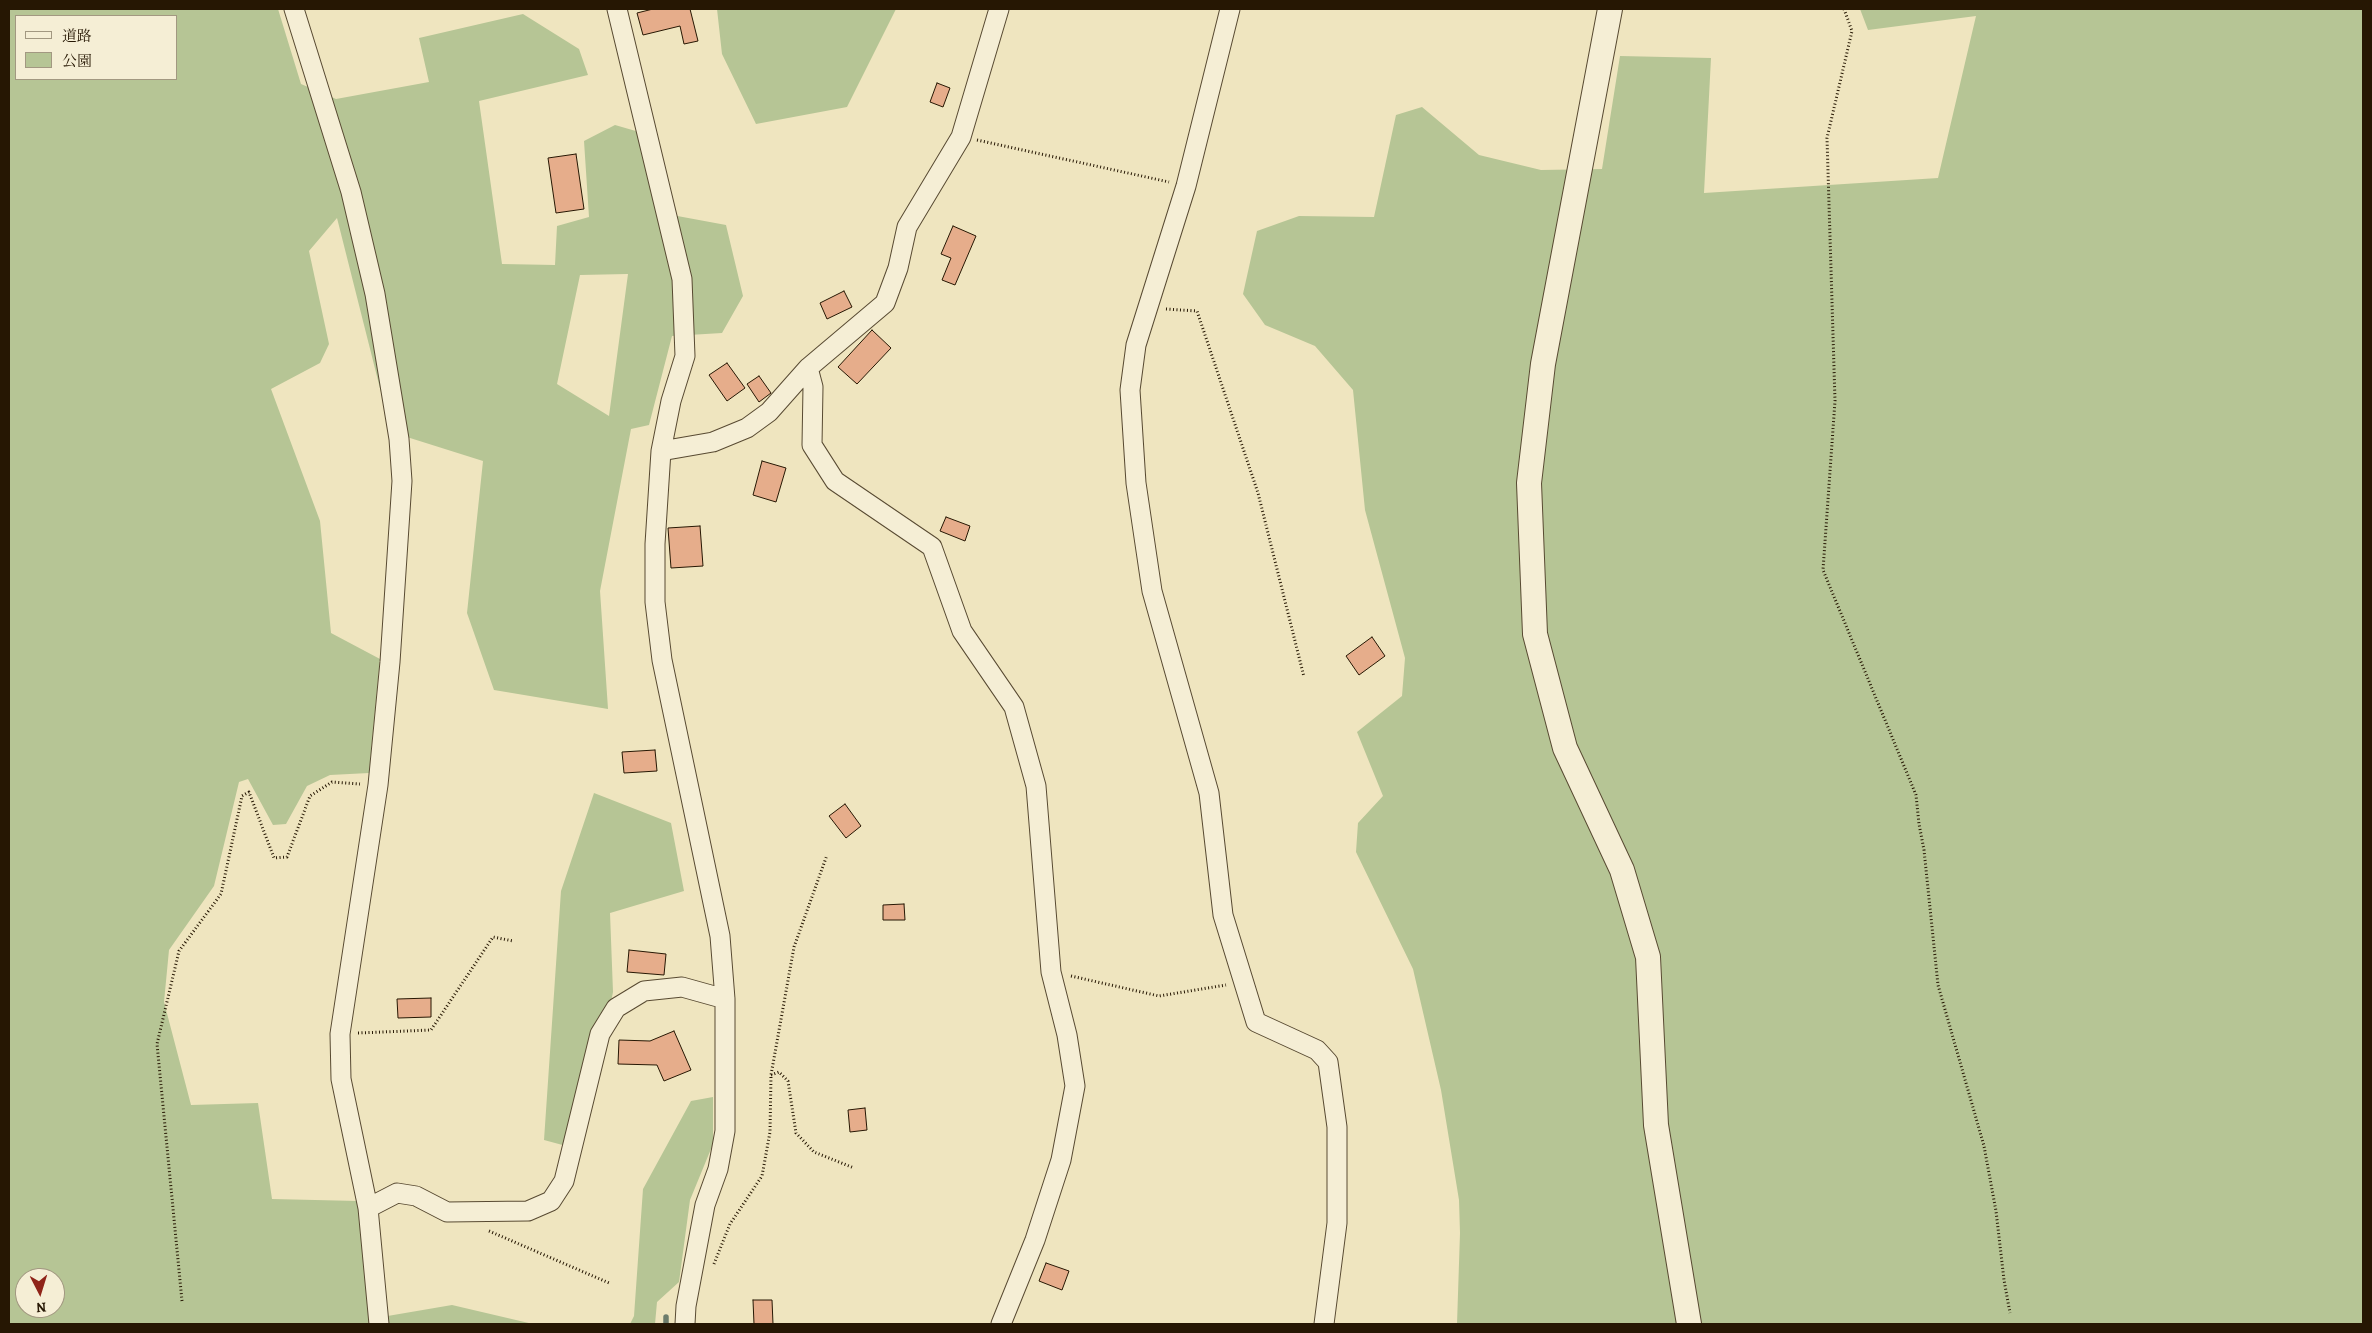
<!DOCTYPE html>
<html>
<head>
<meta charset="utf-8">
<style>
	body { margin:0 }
	#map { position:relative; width:2372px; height:1333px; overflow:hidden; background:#efe5bf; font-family:Alegreya,"Noto Serif JP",serif }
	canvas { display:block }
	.frame { position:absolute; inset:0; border:10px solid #261703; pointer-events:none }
	.legend { position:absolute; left:15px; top:15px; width:162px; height:65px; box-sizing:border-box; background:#f5eed5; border:1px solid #a29881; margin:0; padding:6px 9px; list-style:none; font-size:15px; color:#261703 }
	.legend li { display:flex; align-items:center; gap:10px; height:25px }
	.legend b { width:25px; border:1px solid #a29881 }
	.north { position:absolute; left:15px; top:1268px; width:50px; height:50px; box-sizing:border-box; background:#f5eed5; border:1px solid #a29881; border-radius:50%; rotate:175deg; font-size:14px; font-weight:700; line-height:20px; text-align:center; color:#261703 }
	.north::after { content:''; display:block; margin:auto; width:18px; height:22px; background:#8f2418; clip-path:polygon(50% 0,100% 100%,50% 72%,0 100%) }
</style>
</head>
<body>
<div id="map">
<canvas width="2372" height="1333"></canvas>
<div class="frame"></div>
<ul class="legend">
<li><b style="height:6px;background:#f5eed5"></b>道路</li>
<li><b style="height:14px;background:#b6c595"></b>公園</li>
</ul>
<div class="north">N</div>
</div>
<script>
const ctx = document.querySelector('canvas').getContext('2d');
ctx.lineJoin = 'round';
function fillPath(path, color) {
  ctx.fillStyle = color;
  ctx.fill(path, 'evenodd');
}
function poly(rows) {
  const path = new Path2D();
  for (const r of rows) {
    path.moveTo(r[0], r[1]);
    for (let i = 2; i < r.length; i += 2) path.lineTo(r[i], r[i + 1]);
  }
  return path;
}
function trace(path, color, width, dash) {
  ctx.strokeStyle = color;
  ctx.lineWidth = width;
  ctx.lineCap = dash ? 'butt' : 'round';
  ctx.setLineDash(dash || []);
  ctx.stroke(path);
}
fillPath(poly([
	[9,9,278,9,301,84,336,99,429,82,419,38,523,14,579,49,588,75,479,101,502,264,555,265,557,226,589,217,584,141,615,125,653,136,672,215,726,225,743,296,722,333,672,336,649,425,631,429,600,591,608,709,494,690,467,613,483,461,391,432,337,218,309,251,329,344,320,363,271,389,320,521,331,633,380,659,369,773,330,775,307,786,286,824,273,825,248,779,239,782,214,886,169,950,164,1002,191,1105,258,1103,272,1199,358,1201,370,1319,452,1305,533,1324,9,1324],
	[16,16,176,16,176,79,16,79],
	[627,274,628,274,609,416,557,384,580,275],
	[25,1278,55,1278,55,1308,25,1308],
	[717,9,896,9,847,107,756,124,722,54],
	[1860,9,2363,9,2363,1324,1457,1324,1460,1233,1459,1200,1441,1090,1413,969,1356,852,1358,823,1383,796,1357,732,1402,696,1405,658,1365,510,1353,390,1315,346,1265,325,1243,294,1257,231,1299,216,1374,217,1396,115,1422,107,1479,155,1541,170,1602,169,1620,56,1711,58,1704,193,1938,178,1976,16,1868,30],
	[594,793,671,823,684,891,610,913,613,992,581,1150,544,1140,561,891],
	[713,1097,713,1144,690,1200,679,1282,657,1302,655,1324,630,1324,634,1316,643,1189,691,1101]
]), '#b6c595');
trace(poly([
	[666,1317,666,1324]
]), '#6c7c6b', 5.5);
const building = poly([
	[653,9,690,9,698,41,684,44,680,26,643,35,637,13,653,9],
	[937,83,950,88,943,107,930,102,937,83],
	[576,154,584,209,556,213,548,158,576,154],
	[953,226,976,236,955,285,942,280,951,258,941,254,953,226],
	[844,291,852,307,827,319,820,303,844,291],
	[872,330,891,348,857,384,838,367,872,330],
	[727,363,745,388,727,401,709,375,727,363],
	[759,376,771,393,759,402,747,384,759,376],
	[762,461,786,468,776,502,753,495,762,461],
	[946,517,970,526,965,541,940,531,946,517],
	[700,526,703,566,671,568,668,528,700,526],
	[1372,637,1385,656,1359,675,1346,656,1372,637],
	[655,750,657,771,624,773,622,752,655,750],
	[845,804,861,826,846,838,829,816,845,804],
	[904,904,905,920,883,920,883,905,904,904],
	[629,950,666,954,664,975,627,972,629,950],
	[431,998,431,1017,398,1018,397,999,431,998],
	[674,1031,691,1070,664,1081,657,1065,618,1064,619,1040,650,1041,674,1031],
	[865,1108,867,1130,850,1132,848,1110,865,1108],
	[1046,1263,1069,1271,1062,1290,1039,1281,1046,1263],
	[753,1300,772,1300,773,1324,754,1324,753,1300]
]);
fillPath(building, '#e6ad8b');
trace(building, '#261703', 1);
const minor = poly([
	[294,9,351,192,375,294,399,439,402,481,390,662,378,785,340,1034,341,1079,368,1208,379,1324],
	[617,9,682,279,685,356,671,401,661,451,655,544,655,602,662,660,720,936,725,999,725,1131,718,1169,705,1205,686,1306,685,1324],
	[1230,9,1186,186,1136,345,1130,390,1136,483,1152,591,1209,793,1223,915,1256,1022,1317,1050,1328,1062,1337,1127,1337,1223,1324,1324],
	[808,368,813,387,812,445,835,481,932,547,962,631,1014,707,1036,786,1051,972,1067,1035,1075,1086,1061,1160,1035,1240,1001,1324],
	[661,451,713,442,747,428,769,412,808,368,885,303,898,268,907,227,961,137,999,9],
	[368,1208,397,1193,416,1196,447,1212,528,1211,551,1201,564,1181,600,1034,616,1008,644,991,682,987,725,999]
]);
const tertiary = poly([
	[1610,9,1543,364,1529,483,1535,634,1565,748,1622,870,1648,957,1656,1125,1689,1324]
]);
trace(minor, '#584a32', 21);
trace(tertiary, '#584a32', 26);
trace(poly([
	[1844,9,1852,31,1827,138,1835,401,1823,570,1916,795,1919,824,1924,850,1938,985,1984,1146,1996,1211,2004,1280,2010,1313],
	[977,140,1169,182],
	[1166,309,1197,311,1258,493,1304,677],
	[1071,976,1159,996,1226,985],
	[358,1033,431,1030,493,937,513,941],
	[771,1075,779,1072,788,1081,796,1133,814,1152,854,1168],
	[489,1231,609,1283],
	[714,1264,730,1224,762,1176,770,1132,771,1075,794,947,827,855],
	[182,1301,157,1044,179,951,221,894,242,796,249,792,274,858,287,857,310,796,332,782,360,784]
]), '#261703', 3, [1, 2.5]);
trace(minor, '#f5eed5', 19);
trace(tertiary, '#f5eed5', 24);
</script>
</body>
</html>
